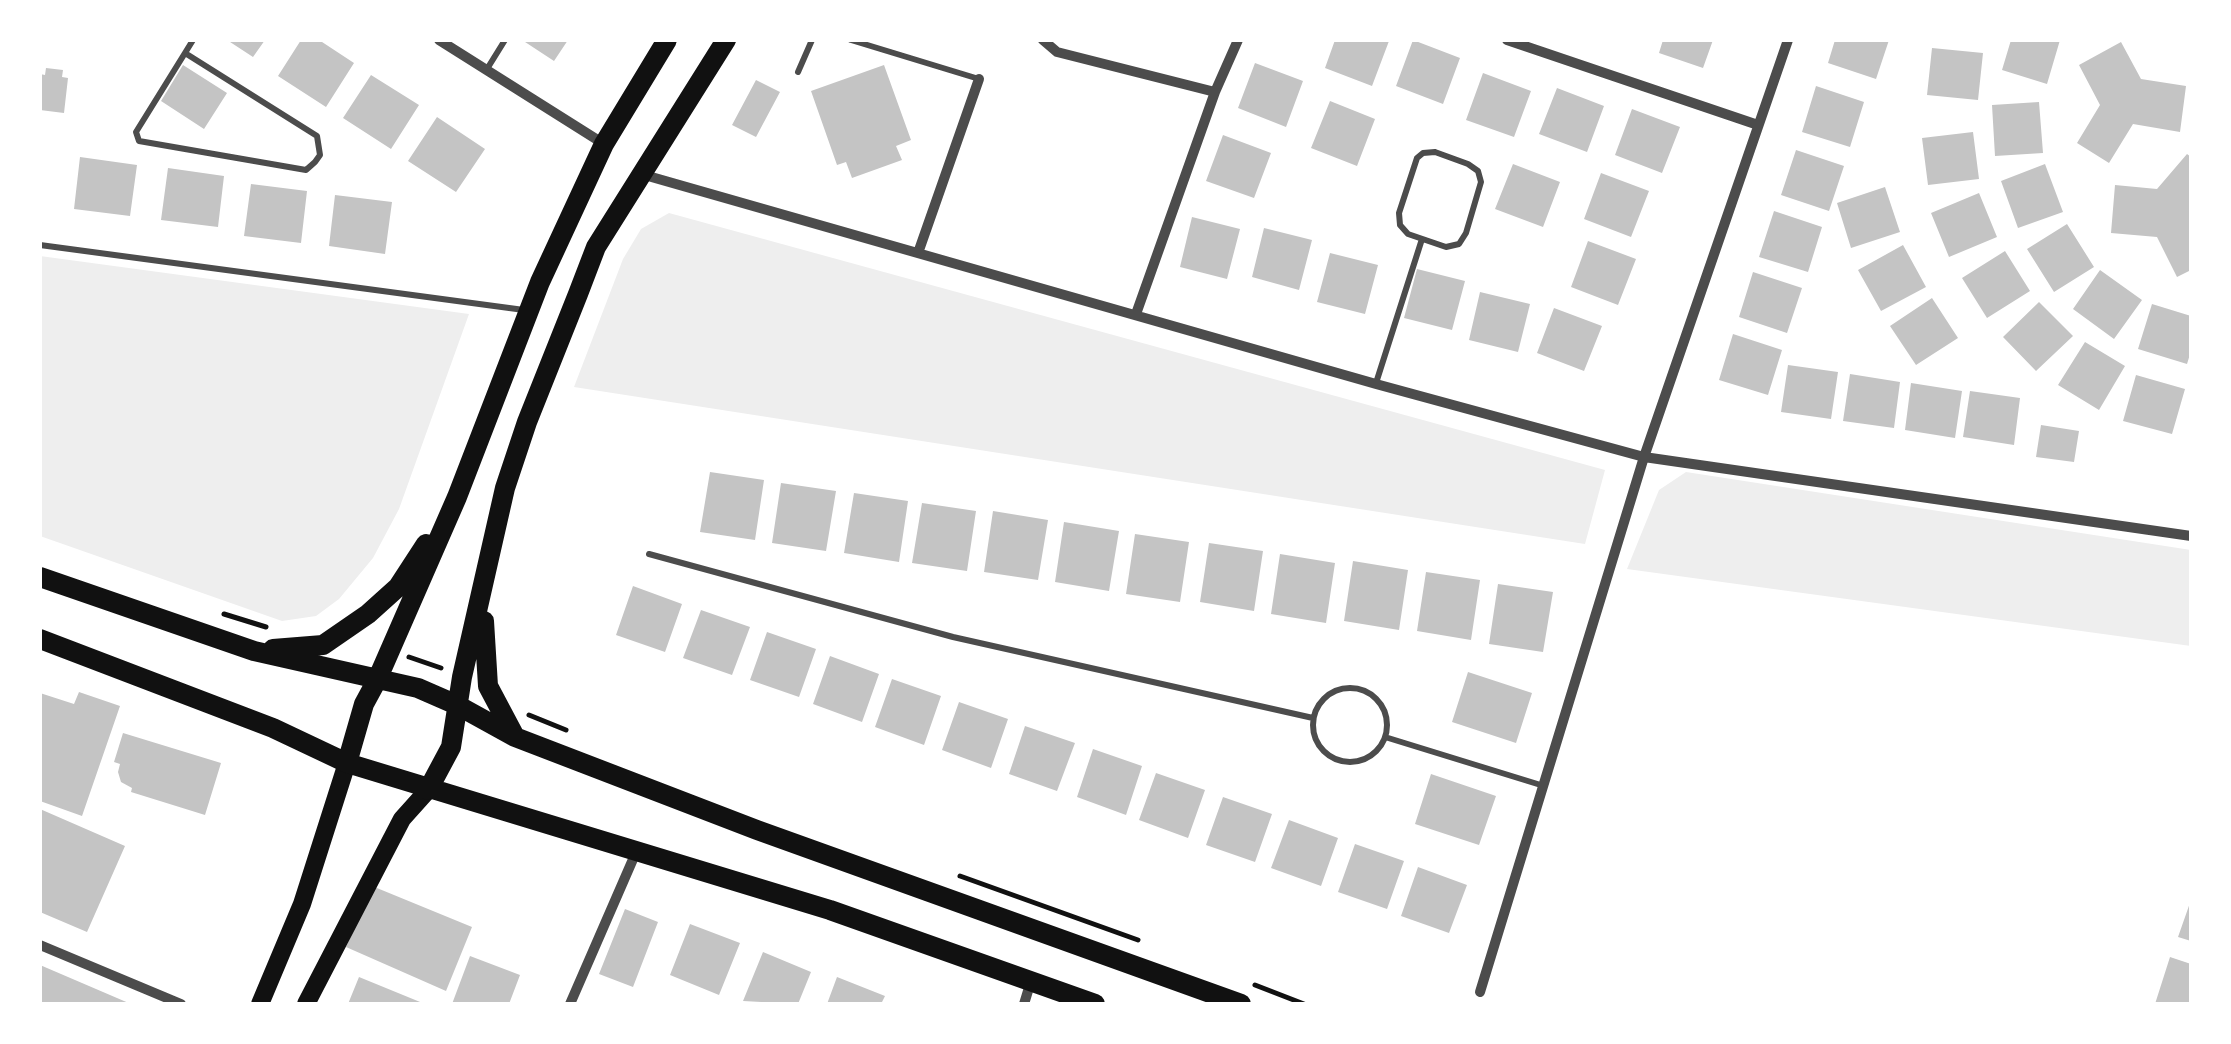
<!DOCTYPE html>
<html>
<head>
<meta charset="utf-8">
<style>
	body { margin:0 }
	#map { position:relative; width:2231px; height:1044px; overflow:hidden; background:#fff; font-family:Rubik,sans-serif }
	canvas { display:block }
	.frame { position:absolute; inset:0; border:42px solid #fff; pointer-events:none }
</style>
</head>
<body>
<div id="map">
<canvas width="2231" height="1044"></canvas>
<div class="frame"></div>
</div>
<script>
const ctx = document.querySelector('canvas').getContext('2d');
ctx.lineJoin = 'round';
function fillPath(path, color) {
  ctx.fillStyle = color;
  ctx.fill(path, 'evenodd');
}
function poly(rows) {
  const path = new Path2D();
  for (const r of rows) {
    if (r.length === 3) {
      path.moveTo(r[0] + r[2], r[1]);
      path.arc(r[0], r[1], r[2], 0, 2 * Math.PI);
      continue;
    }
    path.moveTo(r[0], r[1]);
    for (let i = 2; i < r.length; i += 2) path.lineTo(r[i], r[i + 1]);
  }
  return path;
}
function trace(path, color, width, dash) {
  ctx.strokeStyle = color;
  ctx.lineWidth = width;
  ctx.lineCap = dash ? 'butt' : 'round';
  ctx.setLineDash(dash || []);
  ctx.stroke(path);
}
fillPath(poly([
	[669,213,1605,470,1585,544,574,387,623,259,641,229],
	[40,256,469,314,399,509,373,558,339,599,316,616,282,621,40,536],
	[1686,472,2191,550,2191,646,1627,569,1659,490]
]), '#eee');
fillPath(poly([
	[227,40,265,40,253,57],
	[301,40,319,40,354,63,326,107,278,76],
	[522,40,568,40,554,61],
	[1335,40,1389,41,1372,86,1325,68],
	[1413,40,1460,58,1443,104,1396,86],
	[1663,40,1713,40,1703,68,1659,53],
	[1835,40,1889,40,1876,79,1828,63],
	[2011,40,2060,40,2047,84,2002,70],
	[2121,42,2141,79,2186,86,2180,132,2133,124,2109,163,2077,143,2100,105,2079,65],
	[1932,48,1983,53,1978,100,1927,95],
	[1255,63,1303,81,1286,127,1238,108],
	[183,65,227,93,204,129,161,101],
	[884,65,911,140,896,146,902,160,852,178,846,162,837,165,811,91],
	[46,68,63,70,62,77,68,78,64,113,40,110,40,74,45,75],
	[1483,73,1531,91,1514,137,1466,120],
	[371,75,419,105,391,149,343,118],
	[756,80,780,92,756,137,732,125],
	[1816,86,1864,102,1850,147,1802,132],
	[1557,88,1604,106,1587,152,1539,134],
	[1330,101,1375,119,1357,166,1311,148],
	[2039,102,2043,153,1995,156,1992,105],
	[1632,109,1680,127,1662,173,1615,155],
	[437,117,485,149,456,192,408,161],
	[1973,132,1979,179,1928,185,1922,138],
	[1223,135,1271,153,1254,198,1206,181],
	[1796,150,1844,166,1829,211,1781,195],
	[2187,154,2191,157,2191,270,2177,277,2157,237,2111,233,2115,185,2157,189],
	[80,157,137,165,130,216,74,209],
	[1513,164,1560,182,1543,227,1495,209],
	[2045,164,2063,212,2018,228,2001,181],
	[168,168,224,176,218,227,161,220],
	[1601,173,1649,191,1631,237,1584,219],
	[251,184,307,191,301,243,244,236],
	[1885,187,1900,232,1851,248,1837,203],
	[1979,193,1997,237,1949,257,1931,213],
	[335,195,392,202,385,254,329,246],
	[1774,211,1822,227,1808,272,1759,257],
	[1192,217,1240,229,1227,279,1180,267],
	[2067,224,2094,267,2054,292,2027,249],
	[1264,228,1312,240,1299,290,1252,277],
	[1588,241,1636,259,1618,305,1571,287],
	[1903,245,1926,287,1881,311,1858,270],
	[2005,251,2030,291,1987,318,1962,278],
	[1330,253,1378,265,1365,314,1317,302],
	[1417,269,1465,281,1452,330,1404,318],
	[2100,270,2142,300,2114,339,2073,309],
	[1753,272,1802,288,1787,333,1739,317],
	[1480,292,1530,304,1518,352,1469,340],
	[1932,298,1958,338,1916,365,1890,326],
	[2039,302,2073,336,2036,371,2003,337],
	[2152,304,2191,316,2191,351,2187,364,2138,349],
	[1554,308,1602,326,1584,371,1537,353],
	[1733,334,1782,350,1768,395,1719,380],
	[2085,342,2125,366,2099,410,2058,385],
	[1788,365,1838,372,1831,419,1781,412],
	[1850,374,1900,382,1894,428,1843,421],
	[2136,375,2185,389,2172,434,2123,421],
	[1911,383,1962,391,1955,438,1905,430],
	[1970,391,2020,398,2014,445,1963,437],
	[2041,425,2079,431,2074,462,2036,457],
	[710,472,764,480,755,540,700,532],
	[781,483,836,491,826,551,772,543],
	[854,493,908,501,899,562,844,553],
	[922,503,976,511,967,571,912,563],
	[993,511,1048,520,1038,580,984,572],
	[1064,522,1119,531,1109,591,1055,582],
	[1135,534,1189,542,1180,602,1126,594],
	[1209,543,1263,551,1254,611,1200,602],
	[1280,554,1335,563,1326,623,1271,614],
	[1353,561,1408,570,1399,630,1344,621],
	[1426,572,1480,580,1471,640,1417,631],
	[1498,584,1553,592,1543,652,1489,644],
	[633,586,682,604,665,652,616,635],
	[701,610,750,627,732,675,683,658],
	[767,632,816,649,799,697,750,680],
	[830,656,879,674,862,722,813,704],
	[1468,672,1532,693,1516,743,1452,722],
	[892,679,941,696,924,745,875,727],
	[79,692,120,706,82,816,40,801,40,693,74,704],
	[959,702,1008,719,991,768,942,750],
	[1025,726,1075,743,1057,791,1009,774],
	[123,733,221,763,205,815,131,792,132,788,121,782,118,772,120,764,114,762],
	[1093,749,1142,766,1126,815,1077,797],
	[1156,773,1205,790,1188,838,1139,820],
	[1431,774,1496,796,1479,845,1415,824],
	[1223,797,1272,814,1255,862,1206,845],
	[40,809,125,846,87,932,40,912],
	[1289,820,1338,838,1321,886,1271,868],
	[1355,844,1404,861,1387,909,1338,892],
	[1418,867,1467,885,1449,933,1401,916],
	[372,886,472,927,446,991,346,947],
	[2191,900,2191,941,2178,937],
	[625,909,658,922,633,987,599,974],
	[690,924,740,943,719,995,670,975],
	[763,952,811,972,798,1004,743,1001],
	[470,956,520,975,509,1004,452,1004],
	[2170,957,2191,964,2191,1004,2155,1004],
	[40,965,131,1004,40,1004],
	[359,977,425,1004,348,1004],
	[837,977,885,996,881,1004,827,1004]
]), '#c4c4c4');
trace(poly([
	[224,614,266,627],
	[409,657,441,668],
	[529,715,566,730],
	[960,876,1138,940],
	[1255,985,1304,1004]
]), '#111', 5);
trace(poly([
	[851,40,979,79],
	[185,53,317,136,320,155,315,162,306,170,139,141,136,132,185,53,193,40],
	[487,69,505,40],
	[798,72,812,40],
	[1435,152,1468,164,1478,171,1481,182,1466,233,1459,244,1446,247,1408,234,1400,225,1399,213,1417,158,1423,153,1435,152],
	[40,245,524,310],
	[1376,383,1422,239],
	[649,554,953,637,1313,718],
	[1350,725,37],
	[1385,737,1544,786]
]), '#4c4c4c', 6);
trace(poly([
	[439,40,604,144],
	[1043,40,1057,52,1215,92],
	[1507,40,1758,125],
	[641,174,1376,384,1644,457,2191,536],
	[918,253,979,79],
	[1136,314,1215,92,1238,40],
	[40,945,181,1004],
	[1480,992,1644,457,1788,40],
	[570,1004,637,850],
	[1024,1004,1031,981]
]), '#4c4c4c', 10);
trace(poly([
	[260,1004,302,904,347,763],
	[306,1004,402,819,428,790]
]), '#111', 18);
trace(poly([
	[40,577,254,651,418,688,457,705,515,737,757,830,1241,1004],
	[484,621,488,686,514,735],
	[40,639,273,728,347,763,830,910,1095,1004],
	[273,649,323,645,368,614,398,587,426,544],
	[347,763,364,704,377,680,457,497,540,282,604,144,667,40],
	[428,790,451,747,462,677,505,488,527,422,578,294,596,247,726,40]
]), '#111', 20);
</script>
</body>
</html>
